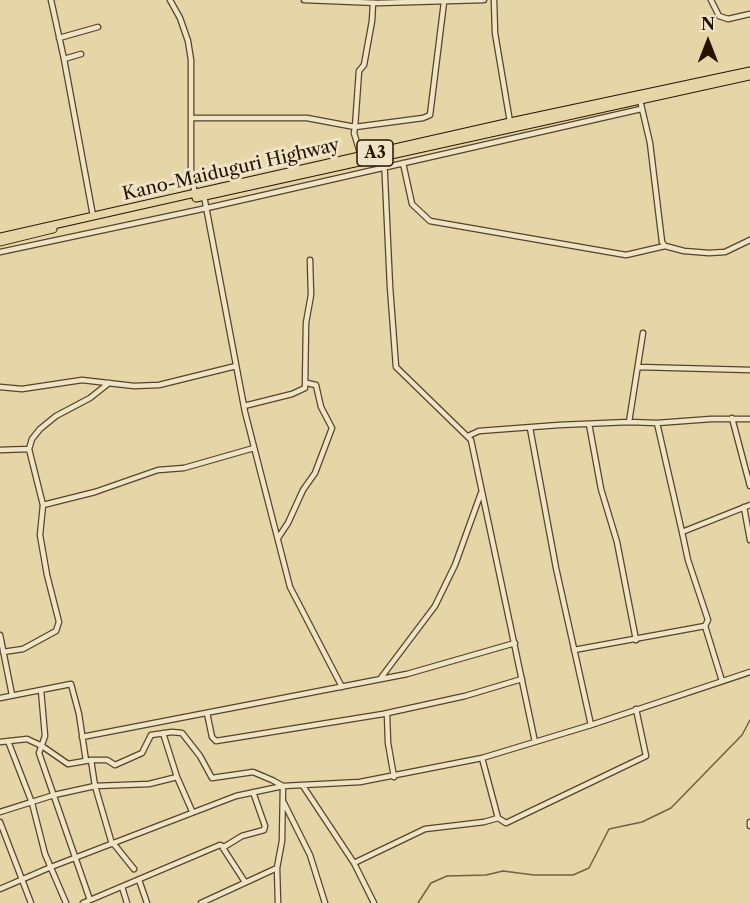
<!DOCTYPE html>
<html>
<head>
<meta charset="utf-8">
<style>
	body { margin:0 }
	#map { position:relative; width:750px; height:903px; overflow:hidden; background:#e6d5a6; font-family:"Libre Caslon Text",serif }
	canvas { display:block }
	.north { position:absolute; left:678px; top:12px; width:60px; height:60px; -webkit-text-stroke:4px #efe4c5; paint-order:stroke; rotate:0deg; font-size:16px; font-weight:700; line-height:24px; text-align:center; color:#271200 }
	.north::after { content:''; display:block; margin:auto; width:21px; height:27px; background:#271200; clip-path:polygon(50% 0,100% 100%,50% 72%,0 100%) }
</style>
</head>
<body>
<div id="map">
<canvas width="750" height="903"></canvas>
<div class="north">N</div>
</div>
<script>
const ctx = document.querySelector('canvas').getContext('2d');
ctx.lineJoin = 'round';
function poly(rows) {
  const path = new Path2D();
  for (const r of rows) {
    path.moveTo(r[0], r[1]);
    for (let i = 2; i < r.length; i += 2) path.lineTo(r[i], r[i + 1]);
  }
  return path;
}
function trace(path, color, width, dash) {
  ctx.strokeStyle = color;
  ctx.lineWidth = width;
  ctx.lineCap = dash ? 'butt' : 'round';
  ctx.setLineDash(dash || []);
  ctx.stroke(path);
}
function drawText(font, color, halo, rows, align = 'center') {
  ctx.font = font + ' "Libre Caslon Text",serif';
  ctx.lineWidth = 6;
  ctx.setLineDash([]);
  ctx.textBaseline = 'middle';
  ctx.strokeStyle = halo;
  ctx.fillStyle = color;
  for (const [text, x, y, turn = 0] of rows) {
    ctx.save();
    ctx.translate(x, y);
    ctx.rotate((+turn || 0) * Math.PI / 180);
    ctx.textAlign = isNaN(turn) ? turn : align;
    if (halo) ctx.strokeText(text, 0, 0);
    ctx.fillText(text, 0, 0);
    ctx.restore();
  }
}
trace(poly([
	[418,903,431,883,447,876,486,875,503,871,534,875,573,875,589,868,609,829,642,822,671,808,742,735,750,720]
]), '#735f42', 1.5);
const minor = poly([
	[51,0,64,59,93,216],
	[170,0,180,18,188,41,191,60,191,174,195,194],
	[304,0,378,3,484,0],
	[494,0,495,33,510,122],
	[711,0,719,16,728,19,750,14],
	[373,3,372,21,364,65,359,71,355,127,423,118,430,115,444,2],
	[59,38,98,27],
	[64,59,81,54],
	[640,100,650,143,662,242,665,246],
	[191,118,307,118,355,127,354,133,361,156],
	[384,156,390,287,396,367,471,440,535,742],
	[403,163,412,204,430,221,626,255,665,246,684,251,709,253,725,252,750,240],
	[204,196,245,412,290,587,342,687],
	[0,252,207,208,641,109],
	[638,367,750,370],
	[109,383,90,398,56,416,40,429,32,439,29,449,43,505,95,492,158,470,184,468,254,448],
	[0,387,22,389,82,380,134,386,159,385,236,366],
	[244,406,292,394,305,388,306,323,311,295,310,260],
	[732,418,750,486],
	[629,422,643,333],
	[657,423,682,532],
	[589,424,601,489,617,542,636,640],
	[530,428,556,568,591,725],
	[468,436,479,431,559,425,629,422,657,423,711,419,750,419],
	[0,450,29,449],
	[744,507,750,540],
	[278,538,288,523,303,490,315,473,332,428,321,407,316,385,307,383],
	[0,635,12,695],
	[574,650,705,626],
	[3,652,23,649,56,631,59,622,47,575,40,535,43,505],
	[380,679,435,606,455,565,481,493],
	[722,681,705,626,708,620,688,560,682,532,750,505],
	[41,690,45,736,39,753,90,900],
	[0,698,71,684,79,714,86,761],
	[207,713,212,737,216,741,383,714,465,696,522,679],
	[387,714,388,743,394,777],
	[163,733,177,777,192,811],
	[82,737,407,674,515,643],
	[8,741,32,803,45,854,66,903],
	[0,742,27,739,42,746,68,764,91,760,107,760,115,765,142,753,151,735,172,732,182,733,200,756,212,778,253,772,272,780,283,786,282,841,277,868,278,903],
	[482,758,498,818,506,823,646,756,636,709],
	[91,760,95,786,112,844],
	[303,786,354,863,425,829,484,822,498,818],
	[284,803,310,855,325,903],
	[0,812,54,795,95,786,149,784,177,777],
	[0,822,31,903],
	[750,822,750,826],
	[113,843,134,869],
	[223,848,245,882],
	[354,863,374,903],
	[139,880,147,903],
	[122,887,127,903],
	[0,889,51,867,236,796,283,786,360,782,482,758,591,725,750,672],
	[83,903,220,845,224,847,242,836,264,830,265,826,253,792],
	[201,903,277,868]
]);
const highway = poly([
	[196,198,750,76],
	[0,237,510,122,750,71],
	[0,242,53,229]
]);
trace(minor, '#57432a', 7);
trace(highway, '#271200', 9);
trace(minor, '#efe4c5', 4.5);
trace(highway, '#e6d5a6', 7);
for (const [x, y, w] of [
	[375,153,36]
]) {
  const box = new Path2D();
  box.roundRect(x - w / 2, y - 13, w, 26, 4.5);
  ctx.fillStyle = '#efe4c5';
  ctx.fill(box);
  trace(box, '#271200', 1.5);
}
drawText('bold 16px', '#271200', null, [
	["A3",375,153]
]);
drawText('18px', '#271200', '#efe4c5', [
	["Kano-Maiduguri Highway",231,170,-13]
]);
</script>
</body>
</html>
